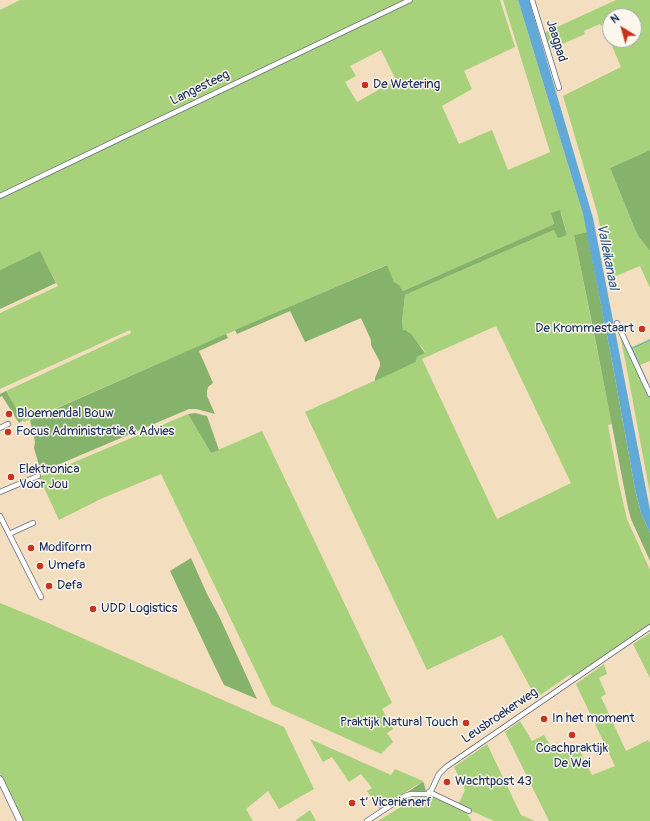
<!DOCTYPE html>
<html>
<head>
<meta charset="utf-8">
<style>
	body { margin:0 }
	#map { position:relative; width:650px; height:821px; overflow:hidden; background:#f4dec0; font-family:Pangolin,sans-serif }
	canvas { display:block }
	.north { position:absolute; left:602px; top:8px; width:40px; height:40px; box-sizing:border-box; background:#fbf7ec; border:1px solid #a1a7b3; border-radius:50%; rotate:323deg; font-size:11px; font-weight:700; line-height:16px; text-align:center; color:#1b2f5e }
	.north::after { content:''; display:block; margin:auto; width:14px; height:18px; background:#c8321e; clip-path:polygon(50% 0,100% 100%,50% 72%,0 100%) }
</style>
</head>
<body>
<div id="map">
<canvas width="650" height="821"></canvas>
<div class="north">N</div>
</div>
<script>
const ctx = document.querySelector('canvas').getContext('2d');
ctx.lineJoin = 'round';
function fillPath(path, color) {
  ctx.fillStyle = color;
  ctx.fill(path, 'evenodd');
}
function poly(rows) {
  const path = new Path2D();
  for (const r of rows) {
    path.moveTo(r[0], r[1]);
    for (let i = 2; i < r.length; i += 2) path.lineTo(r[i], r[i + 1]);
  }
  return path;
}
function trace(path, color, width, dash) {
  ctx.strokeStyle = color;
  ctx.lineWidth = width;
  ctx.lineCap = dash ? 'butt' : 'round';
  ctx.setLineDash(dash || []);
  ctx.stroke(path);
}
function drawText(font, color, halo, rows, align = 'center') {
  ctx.font = font + ' Pangolin,sans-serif';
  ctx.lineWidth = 3;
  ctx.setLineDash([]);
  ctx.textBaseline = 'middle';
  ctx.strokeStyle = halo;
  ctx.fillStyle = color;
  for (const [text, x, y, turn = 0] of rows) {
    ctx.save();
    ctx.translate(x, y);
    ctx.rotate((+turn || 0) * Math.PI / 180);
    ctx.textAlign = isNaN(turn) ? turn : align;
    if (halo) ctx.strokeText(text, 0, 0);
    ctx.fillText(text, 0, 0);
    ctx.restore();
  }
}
fillPath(poly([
	[20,0,406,0,0,194,0,10],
	[414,0,500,0,515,47,464,71,472,89,442,106,459,144,492,130,508,170,550,152,503,0,518,0,583,214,587,232,574,235,612,424,608,425,619,484,627,519,650,570,650,624,572,677,571,674,536,698,502,635,427,670,305,412,416,362,417,357,425,353,423,348,403,331,402,321,405,295,554,230,567,235,561,212,552,225,403,291,399,285,394,282,386,265,24,422,6,391,131,333,130,330,0,389,0,313,58,286,40,252,0,270,0,199],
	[381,50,396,80,357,102,345,82,356,76,350,66],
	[496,326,571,483,497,519,422,359],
	[616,0,650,0,650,150,610,168,634,227,638,236,650,251,650,288,640,266,611,278,597,212,563,96,621,67,603,25,601,26,600,24,584,31,585,34,549,50,544,33],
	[610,16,634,16,634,40,610,40],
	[619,330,650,397,650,494,627,370],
	[650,339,650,361,640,365,632,347],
	[188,414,211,453,262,431,392,703,382,709,393,729,387,733,393,742,381,754,272,705,161,474,103,498,59,520,39,477],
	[0,603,46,622,284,727,314,789,279,809,268,791,246,809,253,821,23,821,0,773],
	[650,633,650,678,633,644],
	[604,664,607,674,599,678,606,694,601,697,626,751,648,740,650,743,650,821,549,821,505,732,520,721,532,741,544,735,553,750,579,749,592,775,615,766,576,684],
	[310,739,391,775,395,769,423,781,424,783,421,783,413,787,380,810,367,791,372,788,361,774,349,782,332,757,323,762],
	[487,744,521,815,535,821,494,821,458,805,465,790,454,767],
	[434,797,466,812,472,821,378,821,412,800,416,798],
	[310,810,316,821,296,821,296,820]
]), '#a8d17c');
fillPath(poly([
	[650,150,650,251,638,236,634,227,610,168],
	[560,210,567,235,558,238,554,230,405,295,402,321,403,330,405,330,411,334,425,353,417,357,416,362,375,381,375,378,380,366,380,362,371,345,371,340,361,318,305,342,290,311,237,334,235,330,387,265,394,282,399,285,403,291,552,225,554,223,551,213],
	[587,232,612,361,635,489,641,513,650,533,650,561,631,519,628,508,595,338,574,235],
	[40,251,56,283,0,309,0,270],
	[226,334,228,338,199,351,213,383,208,387,207,391,207,396,215,414,196,409,189,409,41,472,34,448,35,442,30,420],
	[6,391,23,420,19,423,2,396,0,397,0,394],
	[195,413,207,416,219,450,211,453,188,414],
	[191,558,207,594,219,616,257,699,224,685,209,654,170,571],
	[421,783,424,783,426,792,410,793,403,795]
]), '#86b36c');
fillPath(poly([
	[518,0,529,0,593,218,650,510,650,533,641,513,635,489,612,361,583,214]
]), '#61aad8');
trace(poly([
	[631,346,650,388],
	[633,348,650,340]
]), '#61aad8', 1);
const minor = poly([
	[532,0,559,88],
	[0,196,410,0],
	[617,323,650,394],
	[0,428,8,424],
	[0,492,38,476],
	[0,516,41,597],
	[9,534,33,523],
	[429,792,469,811],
	[367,821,405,796,411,794,428,794,432,789,439,774,446,767,650,627]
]);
const tertiary = poly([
	[0,779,20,821]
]);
trace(minor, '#676c80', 6);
trace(tertiary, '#676c80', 7);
trace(minor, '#fff', 4.5);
trace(tertiary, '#fff', 5.5);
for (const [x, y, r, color] of [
	[365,85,4,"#c8321e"],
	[642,329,4,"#c8321e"],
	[9,414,4,"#c8321e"],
	[8,432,4,"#c8321e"],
	[11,477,4,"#c8321e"],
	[31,548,4,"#c8321e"],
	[40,566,4,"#c8321e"],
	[49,586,4,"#c8321e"],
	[93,609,4,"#c8321e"],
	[544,719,4,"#c8321e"],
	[466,723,4,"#c8321e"],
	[572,735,4,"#c8321e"],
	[447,782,4,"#c8321e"],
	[352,803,4,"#c8321e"]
]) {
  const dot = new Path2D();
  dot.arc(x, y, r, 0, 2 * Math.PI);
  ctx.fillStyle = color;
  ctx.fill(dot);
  trace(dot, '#fbf7ec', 1.5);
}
drawText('13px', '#1b2f5e', '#fbf7ec', [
	["Jaagpad",556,41,73],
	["Langesteeg",200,88,-26],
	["Leusbroekerweg",500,716,-34]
]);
drawText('13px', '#1b2f5e', '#fbf7ec', [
	["De Wetering",373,85],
	["De Krommestaart",634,329,"right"],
	["Bloemendal Bouw",17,414],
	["Focus Administratie & Advies",16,432],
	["Elektronica",19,470],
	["Voor Jou",19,485],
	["Modiform",39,548],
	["Umefa",48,566],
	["Defa",57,586],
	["UDD Logistics",101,609],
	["In het moment",552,719],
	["Praktijk Natural Touch",458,723,"right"],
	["Coachpraktijk",572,749,"center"],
	["De Wei",572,764,"center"],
	["Wachtpost 43",455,782],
	["t’ Vicariënerf",360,803]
], 'left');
drawText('italic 14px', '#345a89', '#fbf7ec', [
	["Valleikanaal",607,257,79]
]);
</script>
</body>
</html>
